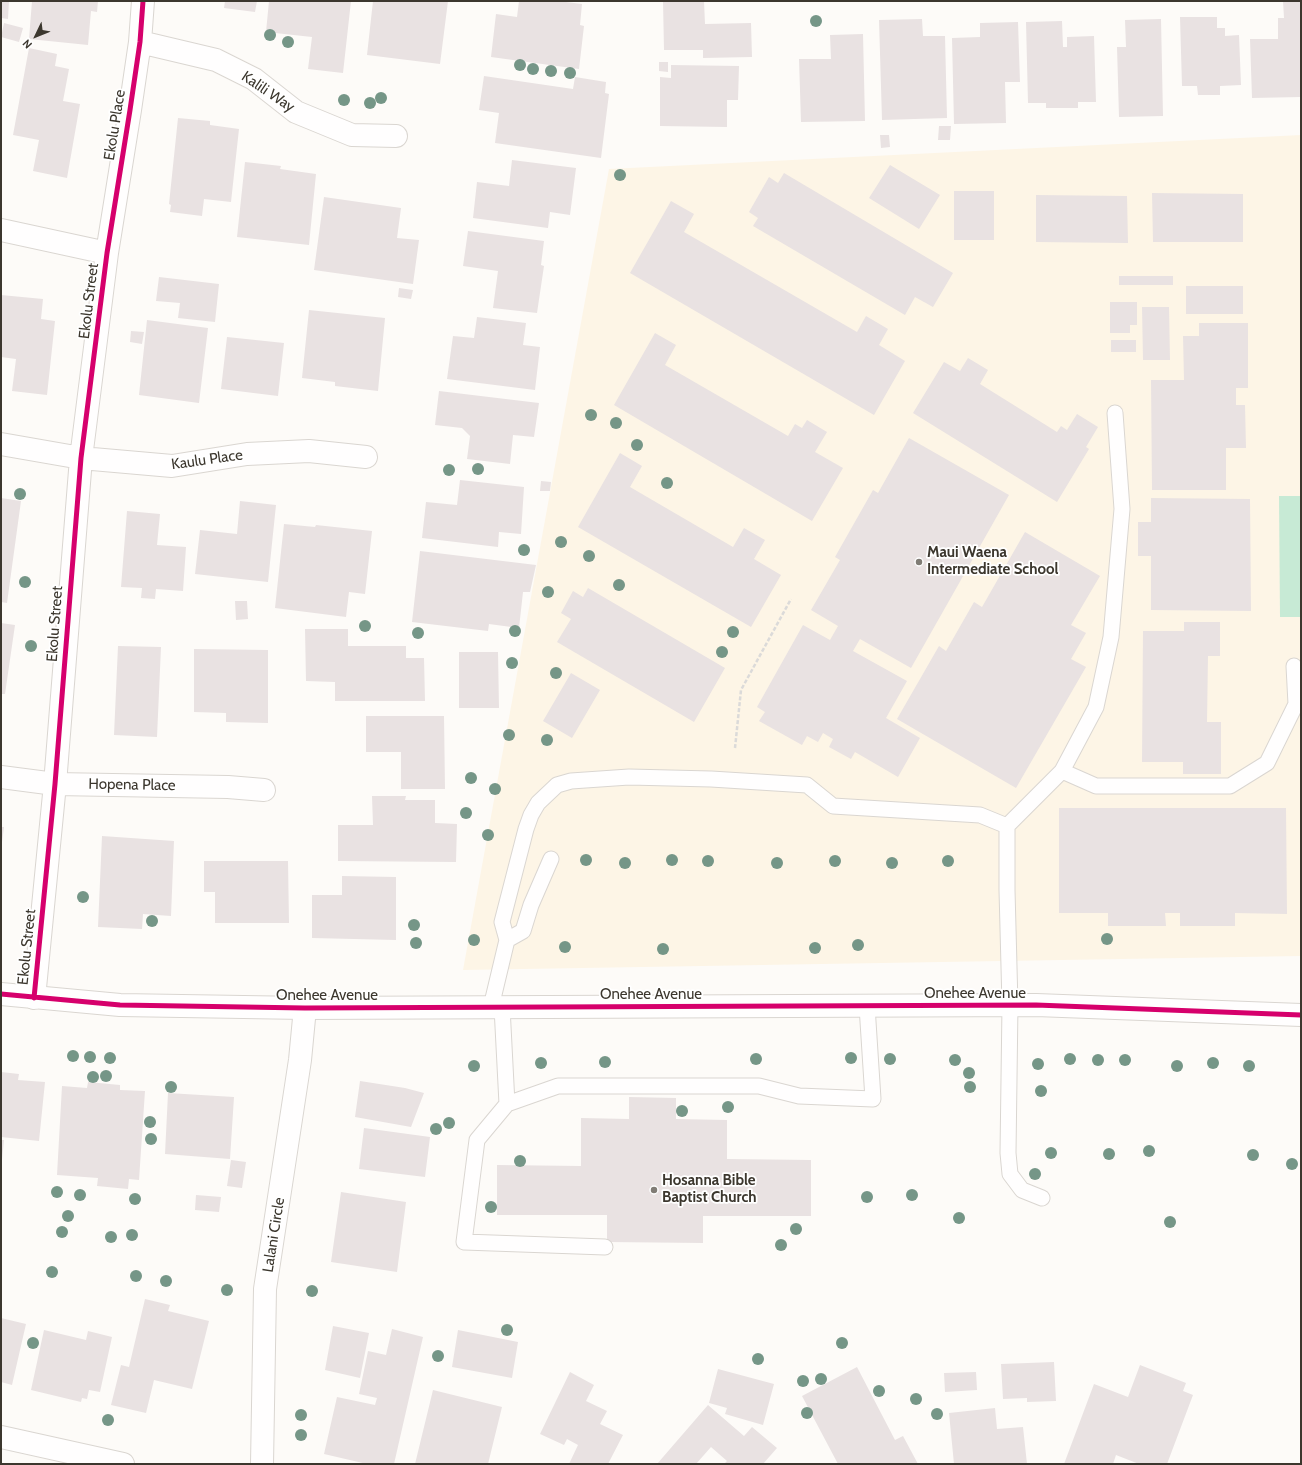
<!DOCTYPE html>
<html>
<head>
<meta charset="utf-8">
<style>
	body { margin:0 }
	#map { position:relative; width:1302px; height:1465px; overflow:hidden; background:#fdfbf8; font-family:Cabin,sans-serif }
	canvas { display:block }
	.frame { position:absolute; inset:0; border:2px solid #3c372e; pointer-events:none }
	.north { position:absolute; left:16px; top:16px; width:40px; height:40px; -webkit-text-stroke:3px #fff; paint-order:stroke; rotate:227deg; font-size:11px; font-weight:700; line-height:16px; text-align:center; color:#3c372e }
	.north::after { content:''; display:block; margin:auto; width:14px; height:18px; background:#3c372e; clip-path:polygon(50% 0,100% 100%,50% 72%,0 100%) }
</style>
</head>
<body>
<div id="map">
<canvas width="1302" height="1465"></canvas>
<div class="frame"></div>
<div class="north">N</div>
</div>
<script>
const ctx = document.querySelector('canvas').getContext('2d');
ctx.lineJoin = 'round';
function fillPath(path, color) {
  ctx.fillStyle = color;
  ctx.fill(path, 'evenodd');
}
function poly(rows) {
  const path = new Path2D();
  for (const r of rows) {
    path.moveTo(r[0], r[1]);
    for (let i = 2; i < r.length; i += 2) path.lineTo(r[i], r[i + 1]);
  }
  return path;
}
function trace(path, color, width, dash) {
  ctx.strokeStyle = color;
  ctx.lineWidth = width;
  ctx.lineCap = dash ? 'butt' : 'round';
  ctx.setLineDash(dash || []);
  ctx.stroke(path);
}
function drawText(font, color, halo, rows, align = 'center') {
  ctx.font = font + ' Cabin,sans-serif';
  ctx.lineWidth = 3.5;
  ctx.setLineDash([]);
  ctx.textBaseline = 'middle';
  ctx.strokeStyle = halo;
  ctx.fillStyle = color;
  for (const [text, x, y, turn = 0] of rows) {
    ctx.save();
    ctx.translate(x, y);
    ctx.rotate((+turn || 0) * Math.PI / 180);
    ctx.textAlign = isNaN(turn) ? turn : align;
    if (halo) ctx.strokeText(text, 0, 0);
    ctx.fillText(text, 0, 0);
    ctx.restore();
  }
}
fillPath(poly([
	[1301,135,1301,956,463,970,609,169]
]), '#fdf5e6');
fillPath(poly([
	[1279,496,1301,496,1301,617,1280,617]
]), '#c7ead5');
fillPath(poly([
	[1,1,9,1,8,19,1,18],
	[32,1,98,1,97,12,91,11,88,45,29,39],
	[225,1,257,1,255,12,224,8],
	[269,1,351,1,343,73,308,69,312,37,266,32],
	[373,1,448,1,440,64,367,55],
	[519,1,558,1,582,4,580,25,584,26,579,69,491,57,496,14,517,17],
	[663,1,704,1,705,24,751,23,752,57,703,58,703,50,664,50],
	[1283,1,1301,1,1301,97,1252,98,1250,39,1278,39,1278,18,1284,18],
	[1180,17,1217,17,1217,28,1225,28,1225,36,1239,35,1241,85,1220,86,1220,95,1198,95,1197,86,1182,86],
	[922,19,923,36,945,36,947,118,882,120,879,20],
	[1161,19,1163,116,1119,117,1117,47,1126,47,1125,20],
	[1062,21,1063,47,1067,47,1067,37,1094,36,1096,102,1078,102,1078,108,1046,108,1046,103,1028,103,1026,22],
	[1018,22,1020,82,1005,82,1006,123,954,124,952,38,980,37,980,23],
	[4,23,23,28,19,42,1,37],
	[863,34,865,121,801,122,799,59,831,59,830,35],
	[29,48,57,54,55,66,69,69,63,101,80,104,67,178,33,171,39,140,13,135],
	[659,62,668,62,668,72,659,71],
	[671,65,739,66,738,100,727,100,727,127,660,126,660,77,671,78],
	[484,76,573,89,575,77,606,82,605,93,609,94,601,158,495,143,499,113,479,110],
	[178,118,210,121,210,125,239,129,231,202,204,199,202,216,170,212,171,205,169,204],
	[939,126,951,126,950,140,938,140],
	[880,135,889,135,890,147,881,148],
	[512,160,576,168,570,215,550,212,548,228,473,218,477,182,509,186],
	[245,162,281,166,280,169,316,174,309,245,237,237],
	[890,165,940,195,919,229,869,198],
	[784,173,953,273,933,307,915,297,905,315,753,226,758,218,749,212,769,177,778,183],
	[954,191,994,191,994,240,954,240],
	[1152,193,1243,194,1243,242,1153,242],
	[1036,195,1127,196,1128,243,1036,242],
	[324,197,401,208,397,238,419,240,413,284,314,270],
	[671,201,694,214,684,232,857,332,866,316,888,329,879,345,905,361,874,415,630,273],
	[468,231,544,241,541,265,544,266,537,313,493,308,498,271,463,266],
	[1119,276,1173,276,1173,285,1119,285],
	[159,277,219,284,215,322,178,318,180,303,156,301],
	[1186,286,1243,286,1243,314,1186,314],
	[399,288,413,290,411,299,398,297],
	[1,295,43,299,41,319,55,321,47,395,12,391,16,359,1,357],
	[1110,302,1137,302,1137,325,1130,325,1130,333,1110,333],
	[1142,307,1169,307,1170,360,1143,360],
	[309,310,385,318,378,391,335,386,335,382,302,378],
	[477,317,526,323,523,345,540,347,535,390,447,379,453,336,474,338],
	[147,320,208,328,199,403,139,395],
	[1199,323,1248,323,1248,388,1236,388,1236,405,1245,405,1246,448,1226,448,1226,490,1152,490,1151,380,1184,380,1183,336,1199,336],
	[131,331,144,332,142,344,130,342],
	[655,333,676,345,665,365,788,436,795,424,802,428,807,420,827,432,815,452,843,468,812,521,614,405],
	[227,337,284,343,278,396,221,389],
	[1111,340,1136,340,1136,352,1111,352],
	[968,358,988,370,980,384,1057,432,1061,426,1067,430,1077,414,1098,427,1086,447,1089,449,1057,502,913,413,944,362,960,371],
	[439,391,539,403,534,437,513,435,510,464,467,459,470,436,462,428,435,425],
	[909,438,1009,495,911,668,860,639,853,651,907,681,886,718,920,738,898,777,855,752,851,759,829,747,833,739,823,733,818,742,807,736,802,745,759,721,765,712,757,707,803,625,830,640,838,626,811,610,840,560,835,557,873,490,878,493],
	[620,453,642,466,630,487,733,547,744,528,765,540,754,559,781,575,751,627,578,527],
	[460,480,524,487,521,534,499,532,498,547,422,538,426,502,457,505],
	[541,481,551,482,550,491,540,491],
	[1,498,21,501,7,603,1,602],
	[1151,498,1250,499,1251,611,1151,610,1151,556,1138,556,1138,522,1151,522],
	[240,501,276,505,268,582,195,574,200,530,237,534],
	[127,511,160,514,157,545,186,547,183,591,156,589,155,599,141,598,142,588,121,587],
	[284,524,315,527,316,525,372,531,365,594,349,592,346,617,275,608],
	[1025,532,1100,576,1071,625,1086,633,1071,659,1086,667,1016,788,897,719,939,646,946,651,974,602,982,607],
	[420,551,536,565,530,592,523,592,519,628,489,624,488,631,412,622],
	[588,588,725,668,694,722,557,642,571,619,561,613,573,591,583,597],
	[235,601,247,601,248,619,236,620],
	[1184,622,1220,622,1220,656,1208,656,1207,722,1221,722,1221,774,1183,774,1183,762,1142,762,1143,631,1184,631],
	[1,623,15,625,5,694,1,694],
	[305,629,348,629,348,646,406,646,406,658,424,658,425,701,335,701,335,682,306,681],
	[118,646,161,647,157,737,114,735],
	[194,649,268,650,268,723,226,722,226,713,194,712],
	[459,652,498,652,499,708,459,708],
	[571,673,600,690,572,738,543,721],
	[366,716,444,716,445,789,401,789,401,752,366,752],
	[372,796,406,796,405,800,435,800,435,823,457,824,456,862,338,861,338,825,373,825],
	[1059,808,1286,808,1287,914,1235,913,1235,926,1180,926,1180,913,1165,913,1166,926,1108,926,1108,913,1059,913],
	[1,827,4,827,2,842,1,842],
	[102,836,174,841,171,916,143,914,142,929,98,927],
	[204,861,288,861,289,923,215,923,215,892,204,892],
	[342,876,396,877,396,940,312,938,312,895,342,895],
	[1,1072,19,1074,18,1080,45,1082,39,1141,1,1137],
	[360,1081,405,1088,424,1093,411,1127,355,1117],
	[88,1082,120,1085,120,1090,145,1091,139,1180,129,1179,128,1189,97,1186,98,1178,57,1175,62,1086,87,1088],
	[168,1093,234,1097,230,1159,165,1154],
	[629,1097,676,1098,676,1119,727,1120,727,1159,811,1160,811,1216,703,1216,703,1243,607,1242,607,1215,497,1215,497,1165,581,1166,581,1118,629,1119],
	[364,1128,430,1137,425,1177,359,1169],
	[1,1140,4,1140,2,1160,1,1160],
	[231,1160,246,1162,242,1188,227,1186],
	[341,1192,406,1202,397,1272,331,1262],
	[196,1195,221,1197,219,1212,195,1210],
	[145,1299,170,1305,168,1311,209,1321,192,1389,154,1380,146,1413,111,1405,121,1365,129,1367],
	[1,1318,26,1324,12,1385,1,1382],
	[333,1326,369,1333,360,1378,325,1370],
	[392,1329,423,1337,394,1464,367,1464,324,1454,337,1397,375,1405,377,1398,359,1394,368,1351,386,1355],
	[44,1330,86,1340,88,1331,112,1337,100,1392,89,1390,87,1399,82,1398,81,1402,31,1390],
	[458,1330,518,1342,512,1378,452,1367],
	[1054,1362,1056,1401,1027,1402,1027,1398,1003,1399,1001,1364],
	[1140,1365,1186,1383,1183,1391,1193,1395,1167,1464,1139,1464,1116,1455,1113,1464,1064,1464,1094,1384,1128,1397],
	[857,1367,895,1440,903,1436,918,1464,838,1464,802,1396],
	[718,1369,774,1384,763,1425,725,1414,727,1408,709,1403],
	[570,1372,594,1385,586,1401,607,1411,600,1424,623,1435,608,1464,569,1464,578,1445,567,1439,564,1445,540,1434],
	[976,1372,977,1390,945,1392,944,1373],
	[433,1390,502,1407,488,1464,415,1464],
	[708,1405,744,1436,752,1427,777,1448,763,1464,724,1464,727,1461,711,1447,696,1464,657,1464],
	[995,1408,997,1429,1023,1427,1027,1464,954,1464,949,1413]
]), '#e9e2e2');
const lane = poly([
	[1062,771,1096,786,1230,786,1267,763,1296,704,1294,666],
	[507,940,523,931,531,905,551,859],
	[491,1007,507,940,502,922,526,829,531,815,538,803,557,785,571,781,629,777,711,779,807,785,833,806,980,815,1007,826],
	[502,1007,507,1104,558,1086,759,1086,799,1096,873,1099,867,1006],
	[507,1104,477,1140,464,1242,605,1247],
	[1042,1198,1022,1190,1010,1174,1008,1153,1010,1005,1007,890,1007,826,1062,771,1096,707,1111,637,1122,509,1115,413]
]);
const street = poly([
	[140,42,216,60,254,79,296,112,352,135,396,136],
	[1,230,107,253],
	[1,444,81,458,172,466,247,454,309,451,366,457],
	[1,777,55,784,228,787,264,790],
	[34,998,55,784,81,458,107,253,130,110,140,42,143,1],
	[1,1437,123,1464],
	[262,1464,265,1289,300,1060,305,1008]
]);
const secondary = poly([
	[1,994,120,1005,305,1008,1036,1005,1301,1015]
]);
trace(lane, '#dad6d1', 17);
trace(street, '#dad6d1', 24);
trace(secondary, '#dad6d1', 24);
trace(poly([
	[735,748,741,690,791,599]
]), '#dbdad9', 2.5, [4, 2]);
trace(lane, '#fffefe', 15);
trace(street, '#fffefe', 22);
trace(secondary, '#fffefe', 22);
trace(poly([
	[1,994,120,1005,305,1008,1036,1005,1301,1015],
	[34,998,55,784,81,458,107,253,130,110,140,42,143,1]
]), '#d6006c', 5);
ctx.fillStyle = '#759687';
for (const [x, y] of [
	[816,21],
	[270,35],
	[288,42],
	[520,65],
	[533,69],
	[551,71],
	[570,73],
	[381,98],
	[344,100],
	[370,103],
	[620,175],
	[591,415],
	[616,423],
	[637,445],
	[478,469],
	[449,470],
	[667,483],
	[20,494],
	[561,542],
	[524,550],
	[589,556],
	[25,582],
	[619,585],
	[548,592],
	[365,626],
	[515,631],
	[733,632],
	[418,633],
	[31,646],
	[722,652],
	[512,663],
	[556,673],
	[509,735],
	[547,740],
	[471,778],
	[495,789],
	[466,813],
	[488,835],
	[586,860],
	[672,860],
	[708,861],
	[835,861],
	[948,861],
	[625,863],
	[777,863],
	[892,863],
	[83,897],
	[152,921],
	[414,925],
	[1107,939],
	[474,940],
	[416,943],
	[858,945],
	[565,947],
	[815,948],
	[663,949],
	[73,1056],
	[90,1057],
	[110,1058],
	[851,1058],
	[756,1059],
	[890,1059],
	[1070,1059],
	[955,1060],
	[1098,1060],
	[1125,1060],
	[605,1062],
	[541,1063],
	[1213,1063],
	[1038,1064],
	[474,1066],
	[1177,1066],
	[1249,1066],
	[969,1073],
	[106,1076],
	[93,1077],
	[171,1087],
	[970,1087],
	[1041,1091],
	[728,1107],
	[682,1111],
	[150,1122],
	[449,1123],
	[436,1129],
	[151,1139],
	[1149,1151],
	[1051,1153],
	[1109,1154],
	[1253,1155],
	[520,1161],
	[1292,1164],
	[1035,1174],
	[57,1192],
	[80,1195],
	[912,1195],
	[867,1197],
	[135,1199],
	[491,1207],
	[68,1216],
	[959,1218],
	[1170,1222],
	[796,1229],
	[62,1232],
	[132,1235],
	[111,1237],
	[781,1245],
	[52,1272],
	[136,1276],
	[166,1281],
	[227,1290],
	[312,1291],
	[507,1330],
	[33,1343],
	[842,1343],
	[438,1356],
	[758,1359],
	[821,1379],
	[803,1381],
	[879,1391],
	[916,1399],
	[807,1413],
	[937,1414],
	[301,1415],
	[108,1420],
	[301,1435]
]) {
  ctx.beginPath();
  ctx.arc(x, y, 6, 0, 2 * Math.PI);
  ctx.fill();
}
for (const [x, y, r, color] of [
	[919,562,4,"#807c75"],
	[654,1190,4,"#807c75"]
]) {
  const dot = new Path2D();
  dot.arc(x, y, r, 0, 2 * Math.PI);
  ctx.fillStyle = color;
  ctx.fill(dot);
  trace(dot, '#fff', 1.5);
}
drawText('15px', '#3c372e', '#fff', [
	["Kalili Way",268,92,34],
	["Ekolu Place",115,125,-81],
	["Ekolu Street",89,301,-83],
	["Kaulu Place",207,460,-8],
	["Ekolu Street",55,624,-86],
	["Hopena Place",132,785,1],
	["Ekolu Street",27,947,-84],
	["Onehee Avenue",975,994],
	["Onehee Avenue",651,995],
	["Onehee Avenue",327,996],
	["Lalani Circle",274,1235,-81]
]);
drawText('bold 15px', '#3c372e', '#fff', [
	["Maui Waena",927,553],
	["Intermediate School",927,570],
	["Hosanna Bible",662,1181],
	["Baptist Church",662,1198]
], 'left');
</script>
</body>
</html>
